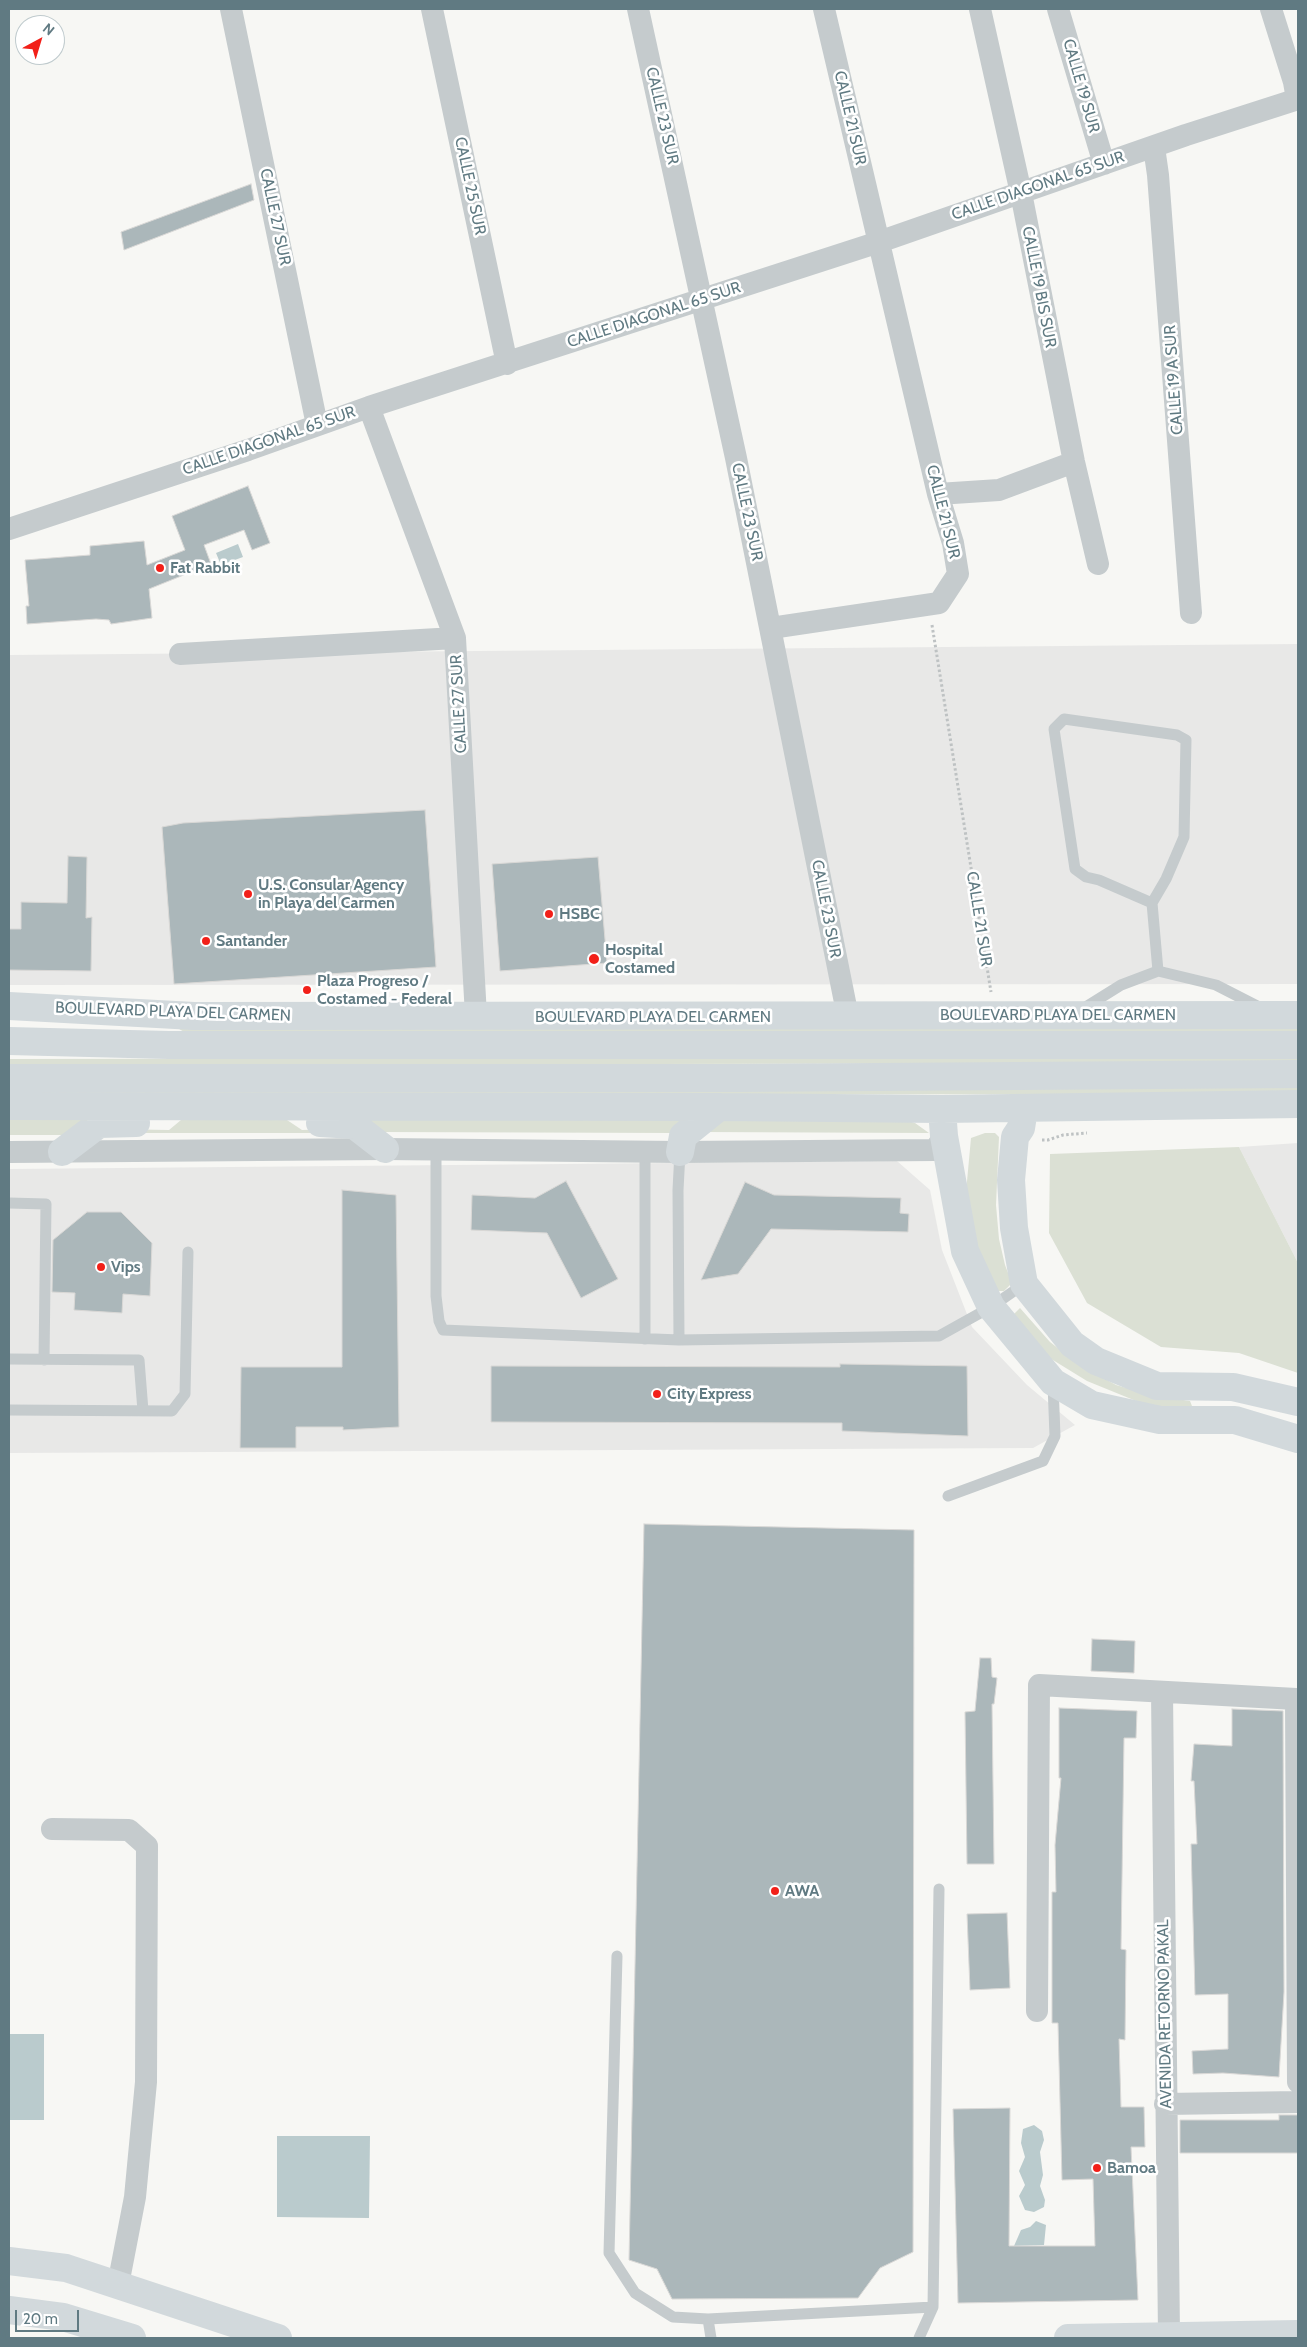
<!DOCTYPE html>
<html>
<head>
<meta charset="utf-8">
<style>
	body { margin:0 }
	#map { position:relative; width:1307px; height:2347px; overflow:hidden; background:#f7f7f4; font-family:Cabin,sans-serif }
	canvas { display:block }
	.frame { position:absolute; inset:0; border:10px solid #607a82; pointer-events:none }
	.north { position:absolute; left:15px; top:15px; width:50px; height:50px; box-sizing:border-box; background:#fff; border:1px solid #bfcacd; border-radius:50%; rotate:39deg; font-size:14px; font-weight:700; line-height:20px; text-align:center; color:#607a82 }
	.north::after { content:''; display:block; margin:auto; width:18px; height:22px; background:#f22019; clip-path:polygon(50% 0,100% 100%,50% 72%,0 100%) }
	.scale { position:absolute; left:15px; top:2310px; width:64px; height:22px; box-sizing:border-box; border:2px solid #607a82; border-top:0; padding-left:6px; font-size:15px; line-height:18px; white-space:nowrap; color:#607a82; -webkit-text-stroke:4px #fff; paint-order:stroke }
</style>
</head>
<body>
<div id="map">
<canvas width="1307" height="2347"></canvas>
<div class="frame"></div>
<div class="north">N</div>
<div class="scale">20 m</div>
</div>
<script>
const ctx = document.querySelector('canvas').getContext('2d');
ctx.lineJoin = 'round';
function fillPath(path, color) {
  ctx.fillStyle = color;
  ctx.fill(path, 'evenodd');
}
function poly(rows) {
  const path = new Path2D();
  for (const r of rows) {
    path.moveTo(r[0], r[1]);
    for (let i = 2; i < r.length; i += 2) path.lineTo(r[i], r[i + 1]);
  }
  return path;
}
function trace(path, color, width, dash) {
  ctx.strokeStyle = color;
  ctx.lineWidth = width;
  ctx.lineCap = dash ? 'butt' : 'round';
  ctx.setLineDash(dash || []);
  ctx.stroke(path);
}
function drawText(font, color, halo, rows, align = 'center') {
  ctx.font = font + ' Cabin,sans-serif';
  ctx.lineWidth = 5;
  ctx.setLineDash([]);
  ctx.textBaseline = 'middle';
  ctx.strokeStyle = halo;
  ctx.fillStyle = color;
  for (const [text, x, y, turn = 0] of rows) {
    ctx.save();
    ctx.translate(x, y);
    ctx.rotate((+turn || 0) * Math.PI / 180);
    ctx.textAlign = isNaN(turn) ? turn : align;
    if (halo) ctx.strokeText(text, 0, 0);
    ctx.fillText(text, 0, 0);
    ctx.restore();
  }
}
fillPath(poly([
	[1298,644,1298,984,9,985,9,655],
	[1298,1143,1298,1263,1239,1147],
	[897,1161,930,1190,942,1250,972,1327,1027,1385,1075,1425,1033,1448,9,1453,9,1169]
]), '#e8e8e7');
fillPath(poly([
	[1298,1028,1298,1032,186,1033,179,1029],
	[1298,1057,1298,1063,9,1065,9,1059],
	[1298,1085,1298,1094,9,1095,9,1088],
	[692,1117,674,1133,382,1132,363,1120],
	[719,1119,905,1120,915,1123,929,1133,703,1132],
	[9,1120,88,1120,68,1135,9,1135],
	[181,1120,287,1120,302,1130,339,1129,350,1133,99,1133,110,1129,169,1130],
	[985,1133,995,1133,999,1137,996,1205,999,1239,1005,1265,1012,1283,1004,1291,992,1291,980,1265,966,1192,971,1138],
	[1239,1147,1298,1263,1298,1373,1239,1353,1161,1347,1087,1303,1049,1233,1050,1154],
	[1020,1308,1050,1342,1077,1363,1116,1385,1151,1395,1190,1401,1192,1406,1186,1412,1141,1403,1087,1381,1048,1357,1012,1316]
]), '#dbe0d4');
fillPath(poly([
	[238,544,243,557,221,565,216,553],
	[9,2034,44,2034,44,2120,9,2120],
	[1034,2125,1042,2131,1044,2140,1040,2152,1043,2175,1040,2186,1045,2200,1044,2207,1034,2212,1025,2210,1019,2196,1025,2185,1019,2171,1025,2157,1021,2143,1023,2129],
	[277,2136,370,2136,369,2218,277,2217],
	[1036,2221,1046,2225,1044,2245,1014,2246,1021,2230,1030,2227]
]), '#bacbcd');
const building = poly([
	[251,184,254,200,124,250,121,232,251,184],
	[248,486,270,543,252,550,244,530,204,545,211,564,149,589,152,618,111,624,109,620,96,619,27,624,26,606,29,606,25,560,90,555,90,546,144,541,147,565,185,550,172,516,248,486],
	[425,810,436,967,174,984,162,827,183,823,425,810],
	[68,856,87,857,86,918,92,917,91,971,9,970,9,929,21,929,21,902,67,903,68,856],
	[598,857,607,963,500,971,492,864,598,857],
	[566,1181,618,1279,581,1298,547,1233,471,1230,472,1195,535,1198,566,1181],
	[745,1182,774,1195,901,1198,900,1213,909,1214,908,1232,771,1229,738,1274,701,1280,745,1182],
	[342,1190,396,1195,399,1427,343,1430,343,1427,296,1427,296,1448,240,1448,241,1367,342,1367,342,1190],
	[87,1212,121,1212,152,1243,150,1296,123,1294,122,1313,74,1310,75,1293,52,1292,53,1240,87,1212],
	[840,1364,967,1366,968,1436,842,1431,842,1423,491,1422,491,1366,840,1367,840,1364],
	[644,1524,914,1530,913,2252,880,2268,858,2298,672,2299,657,2269,629,2260,644,1524],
	[1092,1639,1135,1641,1134,1673,1091,1671,1092,1639],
	[980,1658,991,1658,992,1677,997,1678,994,1704,992,1704,994,1864,967,1864,965,1712,975,1711,980,1658],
	[1059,1708,1137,1711,1136,1738,1124,1738,1121,1949,1126,1950,1125,2040,1119,2039,1121,2107,1144,2107,1145,2147,1131,2147,1138,2300,958,2303,953,2109,1010,2108,1009,2246,1095,2246,1093,2179,1062,2180,1058,2023,1052,2023,1052,1892,1056,1892,1055,1845,1061,1778,1059,1778,1059,1708],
	[1232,1709,1283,1711,1284,1992,1279,2077,1223,2073,1193,2074,1192,2051,1228,2049,1228,1994,1195,1995,1191,1844,1197,1844,1194,1781,1191,1781,1194,1744,1232,1746,1232,1709],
	[1007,1913,1010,1988,970,1990,967,1914,1007,1913],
	[1279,2115,1298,2115,1298,2153,1180,2153,1180,2120,1279,2120,1279,2115]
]);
fillPath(building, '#abb7ba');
trace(building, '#d9d8d6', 1);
trace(poly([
	[932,625,991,992],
	[1042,1140,1048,1140,1063,1135,1087,1133]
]), '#bec2c3', 3, [2.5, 2.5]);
trace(poly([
	[1152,903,1166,879,1184,837,1186,740,1177,735,1064,719,1054,729,1075,869,1086,877,1099,880,1152,903,1158,971],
	[1081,1010,1121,985,1158,971,1216,985,1259,1007],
	[436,1151,436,1296,439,1321,443,1330,679,1340,939,1336,991,1307,1024,1284],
	[9,1203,46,1204,44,1360],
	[645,1339,645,1151],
	[679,1340,678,1190,680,1152],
	[9,1359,139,1360,143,1411],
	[9,1410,172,1411,185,1394,188,1252],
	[948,1496,1043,1461,1055,1436,1053,1384],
	[617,1956,609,2253,635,2293,673,2317,708,2319,933,2307],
	[708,2319,711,2338],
	[919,2338,933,2307,939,1889]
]), '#c5cbcd', 11);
trace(poly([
	[231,9,317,425],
	[432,9,507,364],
	[638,9,736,458,848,1017],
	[980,9,1021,193,1074,462,1098,564],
	[1058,9,1104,164],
	[1271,9,1294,82,1297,99],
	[1154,147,1158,175,1191,613],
	[369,407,455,638,476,1016],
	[938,494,999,490,1074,462],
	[9,529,248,450,369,407,879,242,1186,135,1298,99],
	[771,628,939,603,958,574,953,543,938,494,824,9],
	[180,654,455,638],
	[9,1152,385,1149,680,1152,935,1150,944,1136],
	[1162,1692,1169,2336],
	[52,1829,129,1830,147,1846,146,2082,135,2197,118,2285],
	[1037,2011,1039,1685,1296,1699,1298,2082],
	[1165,2104,1298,2102]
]), '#c5cbcd', 22);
trace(poly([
	[9,1006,194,1016,1298,1015],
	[9,1106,719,1107,942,1109,1298,1104],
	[942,1109,944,1136,965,1251,991,1307,1053,1382,1092,1405,1160,1420,1235,1420,1298,1439],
	[1024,1109,1021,1128,1015,1137,1011,1180,1014,1228,1024,1284,1072,1344,1096,1361,1157,1386,1233,1387,1298,1402],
	[320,1123,354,1125,385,1149],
	[62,1152,99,1124,136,1123],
	[680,1152,683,1136,719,1107],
	[9,2261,66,2268,278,2338],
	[9,2310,63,2317,132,2338],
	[1068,2338,1298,2334]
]), '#d2d9dc', 28);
trace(poly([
	[9,1041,169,1045,1298,1045],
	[9,1078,736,1078,1298,1074]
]), '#d2d9dc', 28);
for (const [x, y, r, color] of [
	[160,568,5,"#f22019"],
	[248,894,5,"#f22019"],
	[549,914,5,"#f22019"],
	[206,941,5,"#f22019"],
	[594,959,6,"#f22019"],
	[307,990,5,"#f22019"],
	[101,1267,5,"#f22019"],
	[657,1394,5,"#f22019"],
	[775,1891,5,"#f22019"],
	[1097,2168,5,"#f22019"]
]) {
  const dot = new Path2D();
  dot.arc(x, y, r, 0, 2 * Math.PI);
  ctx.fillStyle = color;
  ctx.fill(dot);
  trace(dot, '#fff', 2);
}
drawText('16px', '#607a82', '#fff', [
	["CALLE 19 SUR",1081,86,74],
	["CALLE 23 SUR",662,116,77],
	["CALLE 21 SUR",850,118,77],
	["CALLE 25 SUR",470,186,78],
	["CALLE DIAGONAL 65 SUR",1038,186,-19],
	["CALLE 27 SUR",275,217,78],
	["CALLE 19 BIS SUR",1039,287,79],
	["CALLE DIAGONAL 65 SUR",654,315,-18],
	["CALLE 19 A SUR",1174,380,-94],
	["CALLE DIAGONAL 65 SUR",269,441,-19],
	["CALLE 23 SUR",747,512,78],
	["CALLE 21 SUR",943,512,76],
	["CALLE 27 SUR",459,704,-93],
	["CALLE 23 SUR",826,909,79],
	["CALLE 21 SUR",979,919,81],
	["BOULEVARD PLAYA DEL CARMEN",173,1012,2],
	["BOULEVARD PLAYA DEL CARMEN",1058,1015],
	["BOULEVARD PLAYA DEL CARMEN",653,1017],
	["AVENIDA RETORNO PAKAL",1165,2014,-91]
]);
drawText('bold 16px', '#607a82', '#fff', [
	["Fat Rabbit",170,568],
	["U.S. Consular Agency",258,885],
	["in Playa del Carmen",258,903],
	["HSBC",559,914],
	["Santander",216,941],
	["Hospital",605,950],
	["Costamed",605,968],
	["Plaza Progreso /",317,981],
	["Costamed - Federal",317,999],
	["Vips",111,1267],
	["City Express",667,1394],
	["AWA",785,1891],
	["Bamoa",1107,2168]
], 'left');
</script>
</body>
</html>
